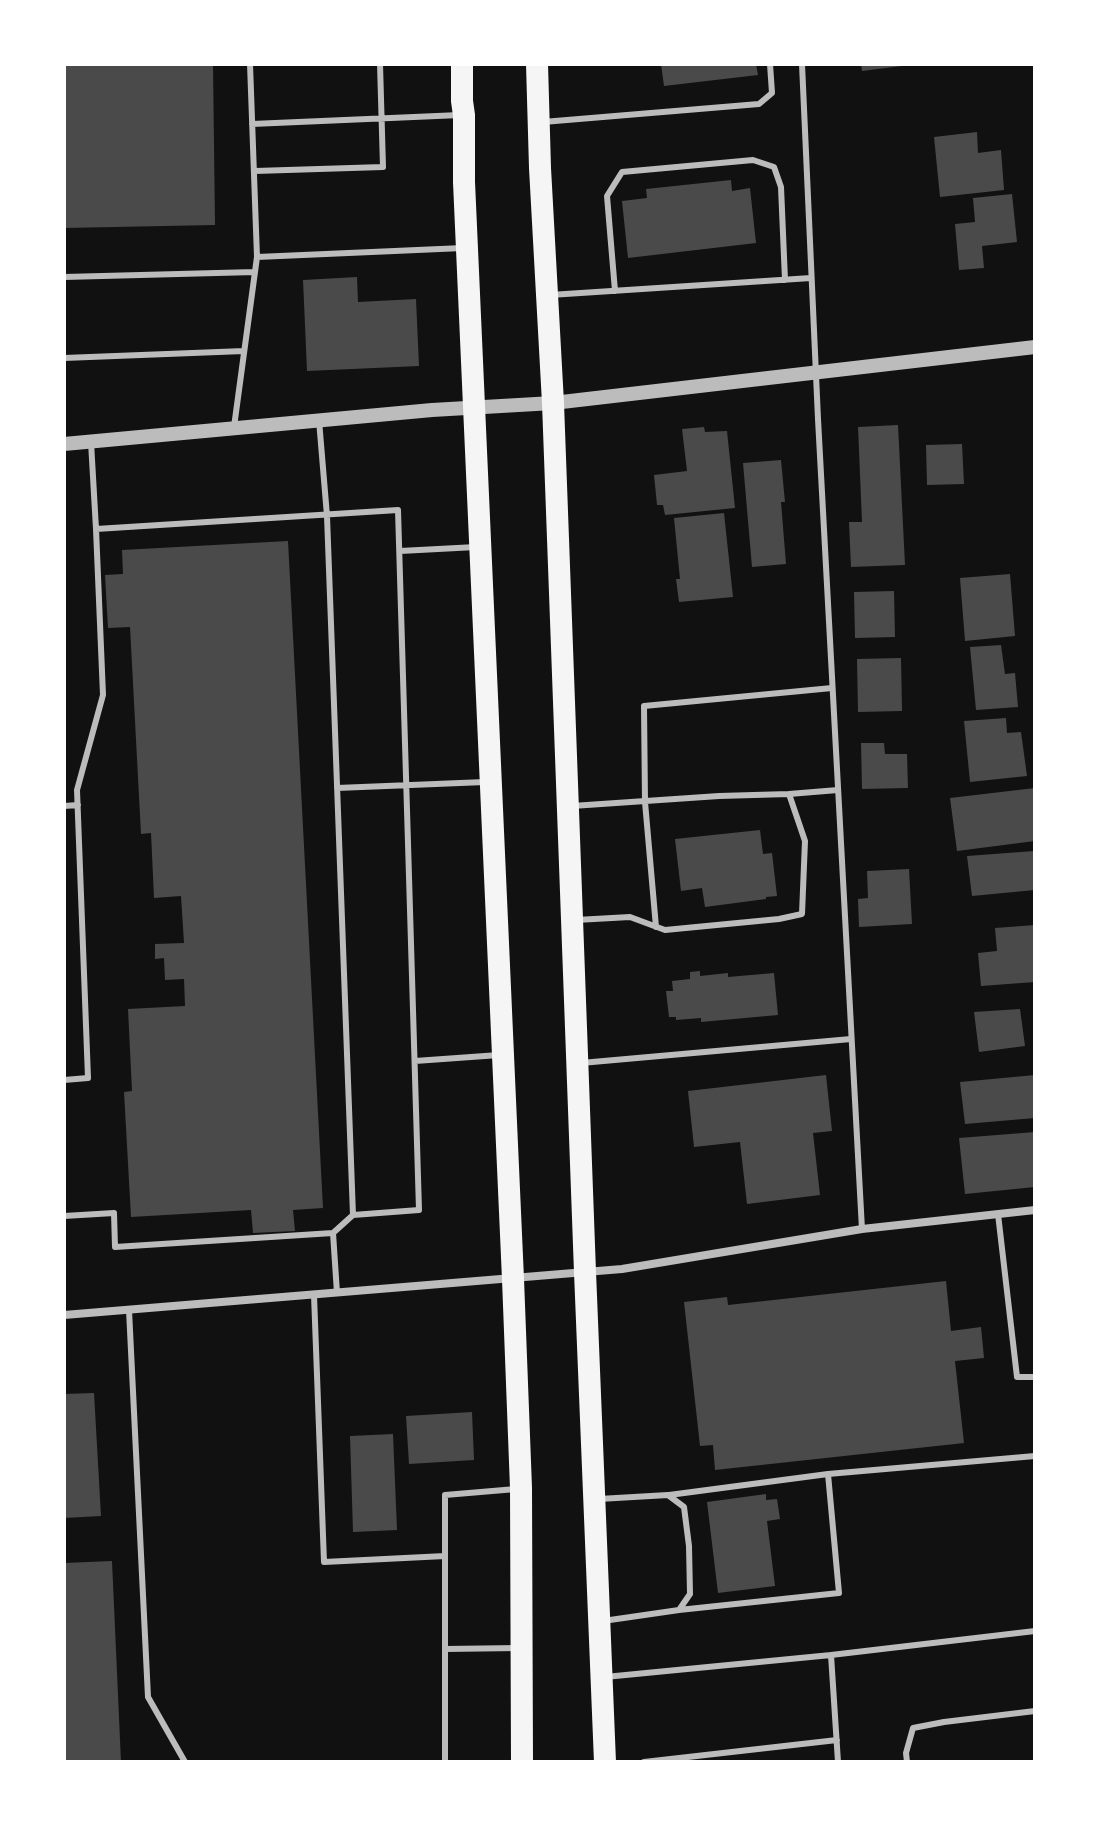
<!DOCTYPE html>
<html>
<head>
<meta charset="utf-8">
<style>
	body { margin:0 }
	#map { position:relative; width:1099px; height:1826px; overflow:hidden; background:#111; font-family:"Work Sans",sans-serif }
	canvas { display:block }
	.frame { position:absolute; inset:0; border:66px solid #fff; pointer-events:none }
</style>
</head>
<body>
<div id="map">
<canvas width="1099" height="1826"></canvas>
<div class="frame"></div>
</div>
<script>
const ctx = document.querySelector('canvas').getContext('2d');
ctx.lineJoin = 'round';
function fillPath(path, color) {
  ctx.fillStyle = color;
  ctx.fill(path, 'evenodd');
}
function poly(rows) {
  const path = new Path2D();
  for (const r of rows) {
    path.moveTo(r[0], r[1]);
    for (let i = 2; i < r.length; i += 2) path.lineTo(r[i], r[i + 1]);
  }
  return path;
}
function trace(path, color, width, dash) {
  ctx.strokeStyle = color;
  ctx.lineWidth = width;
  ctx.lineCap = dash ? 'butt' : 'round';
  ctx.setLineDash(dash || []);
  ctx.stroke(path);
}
fillPath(poly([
	[64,64,213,64,215,225,64,228],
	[661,64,756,64,758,75,664,86],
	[861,64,902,64,902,66,862,71],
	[977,132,978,153,1001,150,1004,190,940,197,934,137],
	[731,180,732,191,750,188,756,243,628,258,622,201,647,198,646,189],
	[1012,194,1017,242,982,246,984,268,959,270,955,224,975,222,973,198],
	[357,277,358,302,416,299,419,366,307,371,303,280],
	[898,425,905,565,851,567,849,522,862,522,858,427],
	[704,427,705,432,727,431,735,508,665,515,663,505,657,505,654,475,687,471,682,429],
	[962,444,964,484,927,485,926,445],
	[781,460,785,502,781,502,786,564,752,567,743,463],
	[724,513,733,597,679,602,676,579,680,579,674,518],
	[288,541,323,1208,293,1210,295,1231,253,1233,251,1210,131,1217,124,1092,132,1091,128,1009,185,1006,184,979,165,980,164,958,155,959,155,944,184,943,181,896,154,898,151,833,141,834,130,627,108,628,105,575,123,574,122,550],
	[1010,574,1015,636,965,641,960,578],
	[894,591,895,637,855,638,854,592],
	[1001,645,1005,674,1015,673,1018,707,976,710,970,647],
	[901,658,902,711,858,712,857,659],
	[1006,718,1007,733,1021,732,1027,776,970,782,964,721],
	[861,743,884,743,885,754,907,754,908,788,862,789],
	[1035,788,1035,841,957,851,950,798],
	[760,830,763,854,772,853,777,896,766,897,766,899,705,907,702,888,681,891,675,839],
	[1034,851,1035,890,972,896,967,856],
	[909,869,912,924,859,927,858,899,868,898,867,871],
	[1035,925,1035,982,981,986,978,953,997,951,995,928],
	[700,971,700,976,728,973,728,977,774,973,778,1015,701,1022,701,1018,676,1020,676,1017,669,1017,666,991,673,991,672,981,690,979,690,972],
	[1020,1009,1025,1046,979,1052,974,1012],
	[826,1075,832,1131,813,1133,820,1195,747,1204,740,1142,694,1147,688,1091],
	[1035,1075,1035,1118,965,1124,960,1082],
	[1035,1132,1035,1187,965,1194,959,1138],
	[946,1281,951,1331,981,1327,984,1358,955,1361,964,1443,715,1470,713,1445,700,1446,684,1302,727,1297,728,1305],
	[94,1393,101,1516,64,1518,64,1394],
	[472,1412,474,1460,409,1464,406,1416],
	[393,1434,397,1530,353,1532,350,1436],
	[766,1494,766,1500,777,1499,780,1519,767,1521,775,1586,718,1593,707,1502],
	[112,1561,121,1762,64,1762,64,1563]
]), '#4a4a4a');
trace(poly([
	[802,64,818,419,862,1229],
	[543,122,759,104,772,93,770,64],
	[252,124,460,115],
	[255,171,383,167,380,64],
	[257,257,463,248],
	[64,277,255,272],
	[615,291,607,196,622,172,753,160,774,167,781,187,785,280],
	[550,295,811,278],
	[64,358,244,351],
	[319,420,327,516,353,1215],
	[234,427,257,257,250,64],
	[91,442,96,529],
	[400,551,476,547],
	[337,788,485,782],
	[789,794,838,790],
	[64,806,78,805],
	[572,806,719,796,789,794,805,841,802,914,779,919,665,930,630,917,576,920],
	[656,927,645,802,644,706,832,688],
	[415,1061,499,1055],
	[581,1063,851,1039],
	[64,1080,88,1078,77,790,103,695,96,529,398,510,419,1210,353,1215,333,1233,337,1293],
	[998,1214,1017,1377,1035,1377],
	[64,1216,114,1213,115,1247,333,1233],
	[314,1295,324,1562,445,1556,445,1762],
	[129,1310,148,1697,185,1762],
	[669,1495,828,1474],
	[599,1499,668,1495,684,1507,689,1546,690,1594,679,1610,603,1621],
	[445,1556,445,1495,516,1489],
	[679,1610,839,1593,828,1474,1035,1456],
	[445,1649,518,1648],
	[831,1655,1035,1631],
	[605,1677,831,1655,838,1762],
	[644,1762,837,1740],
	[907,1762,906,1753,913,1728,944,1722,1035,1711]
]), '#bcbcbc', 6);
trace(poly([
	[64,1315,622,1269,862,1229,1035,1210]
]), '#bcbcbc', 8);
trace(poly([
	[64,444,432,410,553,403,1035,347]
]), '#bcbcbc', 14);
trace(poly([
	[462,64,462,101,464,115,464,182,513,1279,521,1488,522,1762],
	[537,64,540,168,553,403,585,1272,605,1762]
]), '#f5f5f5', 22);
</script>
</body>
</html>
